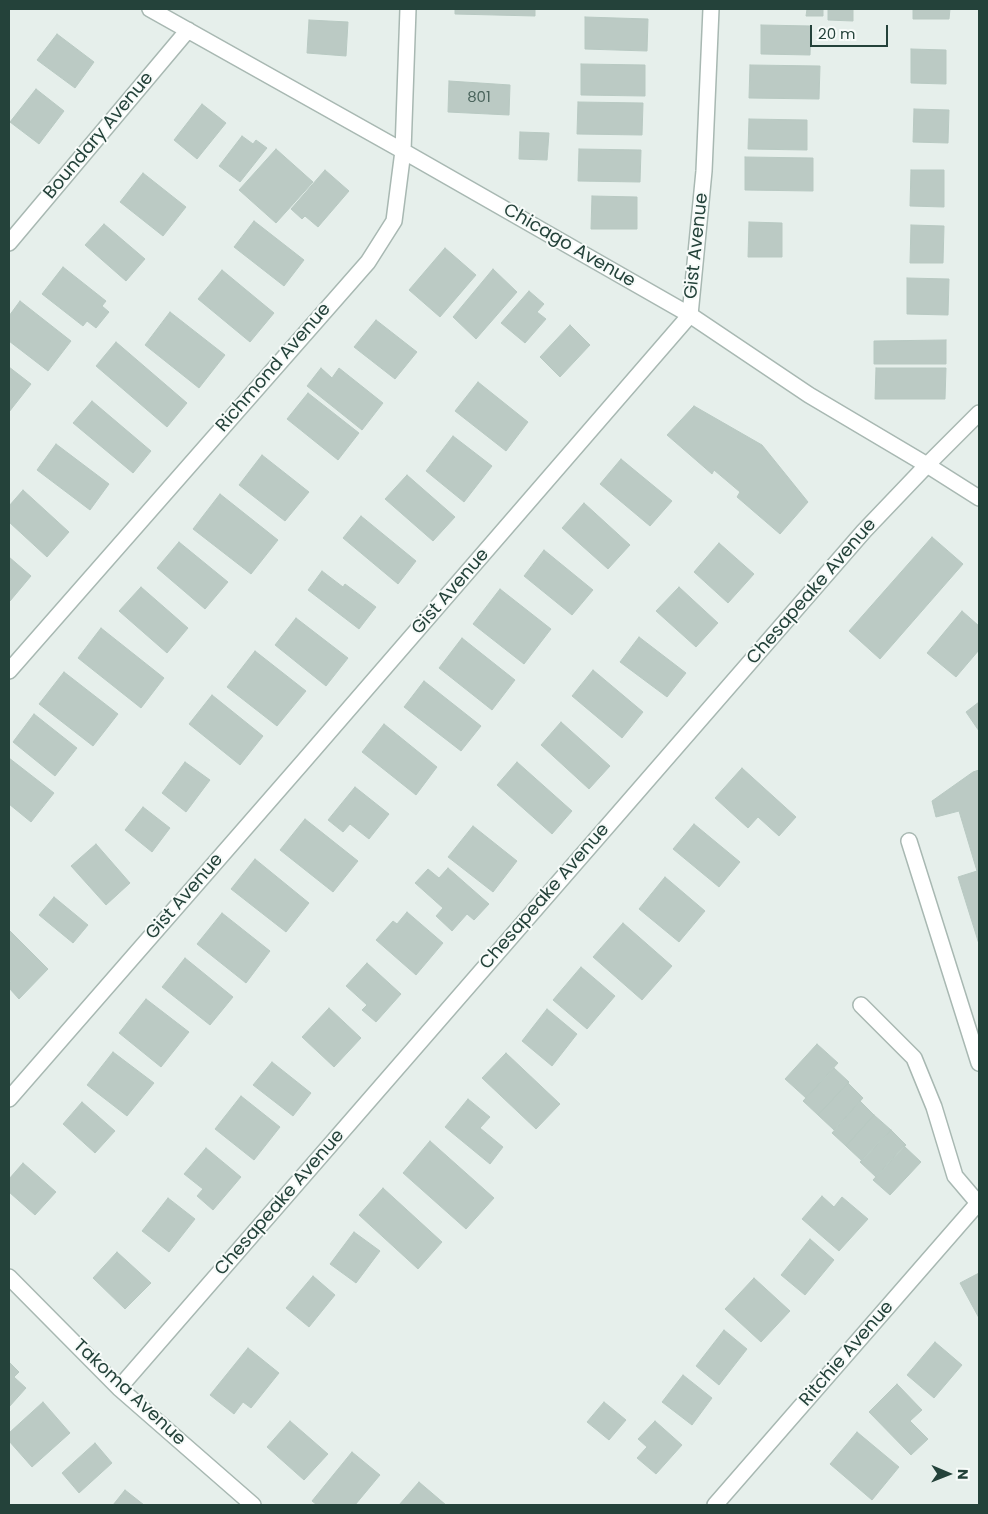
<!DOCTYPE html>
<html>
<head>
<meta charset="utf-8">
<style>
	body { margin:0 }
	#map { position:relative; width:988px; height:1514px; overflow:hidden; background:#e6efeb; font-family:Poppins,sans-serif }
	canvas { display:block }
	.frame { position:absolute; inset:0; border:10px solid #24423a; pointer-events:none }
	.north { position:absolute; left:923px; top:1449px; width:50px; height:50px; -webkit-text-stroke:4px #f7fbf9; paint-order:stroke; rotate:91deg; font-size:14px; font-weight:700; line-height:20px; text-align:center; color:#24423a }
	.north::after { content:''; display:block; margin:auto; width:18px; height:22px; background:#24423a; clip-path:polygon(50% 0,100% 100%,50% 72%,0 100%) }
	.scale { position:absolute; left:810px; top:25px; width:78px; height:22px; box-sizing:border-box; border:2px solid #24423a; border-top:0; padding-left:6px; font-size:15px; line-height:18px; white-space:nowrap; color:#24423a; -webkit-text-stroke:4px #f7fbf9; paint-order:stroke }
</style>
</head>
<body>
<div id="map">
<canvas width="988" height="1514"></canvas>
<div class="frame"></div>
<div class="north">N</div>
<div class="scale">20 m</div>
</div>
<script>
const ctx = document.querySelector('canvas').getContext('2d');
ctx.lineJoin = 'round';
function fillPath(path, color) {
  ctx.fillStyle = color;
  ctx.fill(path, 'evenodd');
}
function poly(rows) {
  const path = new Path2D();
  for (const r of rows) {
    path.moveTo(r[0], r[1]);
    for (let i = 2; i < r.length; i += 2) path.lineTo(r[i], r[i + 1]);
  }
  return path;
}
function trace(path, color, width, dash) {
  ctx.strokeStyle = color;
  ctx.lineWidth = width;
  ctx.lineCap = dash ? 'butt' : 'round';
  ctx.setLineDash(dash || []);
  ctx.stroke(path);
}
function drawText(font, color, halo, rows, align = 'center') {
  ctx.font = font + ' Poppins,sans-serif';
  ctx.lineWidth = 4;
  ctx.setLineDash([]);
  ctx.textBaseline = 'middle';
  ctx.strokeStyle = halo;
  ctx.fillStyle = color;
  for (const [text, x, y, turn = 0] of rows) {
    ctx.save();
    ctx.translate(x, y);
    ctx.rotate((+turn || 0) * Math.PI / 180);
    ctx.textAlign = isNaN(turn) ? turn : align;
    if (halo) ctx.strokeText(text, 0, 0);
    ctx.fillText(text, 0, 0);
    ctx.restore();
  }
}
const building = poly([
	[455,9,535,9,535,16,455,14,455,9],
	[807,9,823,9,823,16,806,16,807,9],
	[828,9,853,9,853,21,828,20,828,9],
	[913,9,950,9,949,19,913,19,913,9],
	[585,17,648,19,647,51,585,49,585,17],
	[309,20,348,22,346,56,307,53,309,20],
	[761,25,811,26,810,55,761,54,761,25],
	[57,34,94,62,75,88,37,60,57,34],
	[911,49,946,50,946,84,911,83,911,49],
	[581,64,645,65,645,96,581,95,581,64],
	[750,65,820,66,819,99,749,98,750,65],
	[449,81,510,85,509,115,448,112,449,81],
	[36,89,64,111,39,144,10,122,36,89],
	[578,102,643,103,642,135,577,134,578,102],
	[202,104,226,123,197,159,174,140,202,104],
	[914,109,949,110,948,143,913,142,914,109],
	[749,119,807,120,807,150,748,149,749,119],
	[520,132,549,133,547,160,519,159,520,132],
	[242,136,253,144,256,140,267,148,240,182,219,166,242,136],
	[276,149,313,182,276,223,239,190,276,149],
	[579,149,641,150,640,182,578,181,579,149],
	[745,157,813,158,813,191,745,190,745,157],
	[325,170,349,191,318,227,305,216,302,219,291,209,325,170],
	[911,170,944,170,944,207,910,206,911,170],
	[143,173,186,207,163,236,120,202,143,173],
	[592,196,637,197,637,229,591,229,592,196],
	[254,221,304,260,284,286,234,247,254,221],
	[749,222,782,223,782,257,748,257,749,222],
	[104,224,145,259,126,281,85,245,104,224],
	[911,225,944,226,943,263,910,263,911,225],
	[445,248,476,275,440,317,409,290,445,248],
	[63,267,106,301,102,306,109,312,96,328,87,321,83,326,42,294,63,267],
	[493,269,517,292,476,339,453,317,493,269],
	[222,270,274,313,250,342,198,299,222,270],
	[907,278,949,279,948,315,907,314,907,278],
	[529,291,544,304,537,312,546,319,525,343,501,323,529,291],
	[20,301,71,341,48,371,9,341,9,316,20,301],
	[170,312,225,355,199,388,145,345,170,312],
	[376,320,417,352,395,379,354,347,376,320],
	[570,325,590,345,560,377,540,357,570,325],
	[946,340,946,364,874,364,874,341,946,340],
	[116,342,187,403,167,427,96,366,116,342],
	[9,367,31,384,9,412,9,367],
	[321,368,332,378,339,368,383,403,362,430,307,386,321,368],
	[876,368,946,368,945,399,875,399,876,368],
	[478,382,528,422,506,451,455,411,478,382],
	[308,393,359,433,338,460,287,419,308,393],
	[92,401,151,451,133,473,73,423,92,401],
	[694,406,762,445,808,502,780,534,737,497,740,492,714,470,712,474,667,435,694,406],
	[453,436,492,466,464,502,426,471,453,436],
	[56,444,109,484,90,510,37,470,56,444],
	[262,455,309,492,285,521,239,485,262,455],
	[621,459,672,501,650,526,600,484,621,459],
	[407,475,455,517,433,541,385,499,407,475],
	[23,490,69,532,47,557,9,522,9,506,23,490],
	[220,494,278,540,251,574,193,529,220,494],
	[584,503,630,545,608,569,562,528,584,503],
	[361,516,416,561,398,584,343,538,361,516],
	[932,537,963,564,880,659,849,631,932,537],
	[179,542,228,582,205,609,157,568,179,542],
	[719,543,754,574,728,603,694,572,719,543],
	[544,550,593,590,572,615,524,576,544,550],
	[9,557,31,576,10,601,9,600,9,557],
	[322,571,343,587,345,584,376,607,359,629,308,590,322,571],
	[141,587,188,628,167,653,119,611,141,587],
	[679,587,718,623,696,647,656,611,679,587],
	[500,589,551,629,524,664,473,624,500,589],
	[962,611,979,626,979,650,956,677,927,653,962,611],
	[296,618,348,658,326,686,275,645,296,618],
	[101,628,164,678,141,708,78,658,101,628],
	[639,637,686,673,667,697,620,662,639,637],
	[462,638,515,680,492,710,439,668,462,638],
	[255,651,306,691,277,726,227,687,255,651],
	[593,670,643,712,622,738,572,696,593,670],
	[64,672,118,714,93,746,39,704,64,672],
	[424,681,481,726,461,751,404,707,424,681],
	[212,695,263,736,240,765,189,724,212,695],
	[979,702,979,731,966,712,979,702],
	[34,714,77,748,55,776,13,742,34,714],
	[561,722,610,766,589,789,541,745,561,722],
	[384,724,437,767,416,795,362,752,384,724],
	[9,758,54,793,31,822,9,804,9,758],
	[185,762,210,780,186,812,162,793,185,762],
	[517,762,572,811,552,834,497,785,517,762],
	[742,768,796,817,779,836,758,817,748,828,715,798,742,768],
	[979,770,979,944,958,877,977,871,959,811,936,817,932,801,973,772,979,770],
	[355,787,389,814,369,839,350,824,343,832,328,820,355,787],
	[143,807,170,828,152,852,125,830,143,807],
	[305,819,358,861,333,892,280,850,305,819],
	[694,824,740,862,719,887,673,849,694,824],
	[473,826,517,861,493,892,448,857,473,826],
	[96,844,130,883,106,905,71,866,96,844],
	[255,859,309,903,286,932,231,889,255,859],
	[448,868,489,904,474,920,467,914,452,931,436,916,443,908,415,883,428,869,439,878,448,868],
	[665,877,705,911,679,942,639,909,665,877],
	[54,897,88,925,73,943,39,915,54,897],
	[407,912,443,943,416,975,376,940,393,921,397,924,407,912],
	[222,913,270,951,246,983,197,944,222,913],
	[623,923,672,966,642,1000,593,957,623,923],
	[9,930,48,969,19,999,9,988,9,984,11,982,9,979,9,930],
	[185,958,233,997,210,1025,162,987,185,958],
	[367,963,401,994,376,1022,362,1010,367,1005,346,986,367,963],
	[581,967,615,996,587,1029,553,1000,581,967],
	[146,999,189,1032,161,1067,119,1033,146,999],
	[329,1008,361,1038,334,1067,302,1037,329,1008],
	[547,1009,577,1034,552,1066,522,1041,547,1009],
	[817,1044,838,1063,806,1098,785,1079,817,1044],
	[113,1052,154,1083,127,1116,87,1085,113,1052],
	[506,1053,560,1104,536,1129,482,1078,506,1053],
	[272,1062,311,1093,293,1116,253,1085,272,1062],
	[834,1068,849,1082,818,1115,803,1101,834,1068],
	[848,1083,863,1098,834,1130,818,1115,848,1083],
	[241,1096,280,1127,254,1160,215,1129,241,1096],
	[468,1099,490,1117,480,1128,503,1147,490,1164,445,1127,468,1099],
	[860,1101,874,1115,846,1146,832,1133,860,1101],
	[82,1102,115,1131,95,1153,63,1124,82,1102],
	[874,1115,891,1130,862,1161,846,1146,874,1115],
	[891,1130,906,1145,876,1177,860,1162,891,1130],
	[430,1141,494,1198,466,1229,403,1173,430,1141],
	[904,1146,921,1162,890,1195,873,1180,904,1146],
	[206,1148,241,1177,213,1210,197,1196,203,1189,184,1174,206,1148],
	[23,1163,56,1192,35,1215,9,1192,9,1179,23,1163],
	[383,1188,442,1242,418,1269,359,1215,383,1188],
	[822,1196,834,1207,842,1197,868,1219,839,1251,802,1219,822,1196],
	[168,1198,195,1219,169,1252,142,1231,168,1198],
	[354,1232,380,1251,356,1283,330,1264,354,1232],
	[810,1239,834,1260,805,1295,781,1275,810,1239],
	[117,1252,151,1283,125,1309,93,1278,117,1252],
	[979,1273,979,1318,960,1283,979,1273],
	[313,1276,335,1295,309,1327,286,1308,313,1276],
	[754,1278,790,1311,761,1342,725,1309,754,1278],
	[724,1330,747,1349,719,1385,696,1366,724,1330],
	[935,1342,962,1365,934,1398,907,1375,935,1342],
	[248,1348,279,1373,251,1408,243,1402,234,1414,210,1395,248,1348],
	[9,1362,19,1372,14,1377,26,1388,9,1407,9,1362],
	[683,1375,712,1398,692,1425,662,1402,683,1375],
	[897,1384,922,1410,910,1421,928,1439,911,1455,869,1412,897,1384],
	[43,1402,70,1433,32,1467,9,1441,9,1433,43,1402],
	[604,1402,626,1420,609,1440,587,1422,604,1402],
	[290,1421,328,1454,304,1480,267,1447,290,1421],
	[655,1421,682,1445,656,1474,637,1458,647,1447,638,1439,655,1421],
	[857,1432,899,1467,872,1500,830,1464,857,1432],
	[95,1443,112,1463,79,1493,62,1473,95,1443],
	[352,1452,380,1475,355,1505,317,1505,312,1501,352,1452],
	[419,1482,446,1505,399,1505,419,1482],
	[125,1490,144,1505,113,1505,125,1490]
]);
fillPath(building, '#bbcac4');
trace(building, '#b8c9c2', 1);
const minor = poly([
	[150,9,403,151,690,315,809,395,927,465,979,498],
	[9,243,188,30],
	[9,671,368,262,394,221,403,151,408,9],
	[909,841,979,1063],
	[861,1005,914,1058,934,1107,955,1176,978,1203],
	[9,1099,303,762,690,315,704,171,711,9],
	[9,1277,119,1388,253,1505],
	[119,1388,864,531,927,465,979,413],
	[715,1505,979,1202]
]);
trace(minor, '#a8b8b2', 18);
trace(minor, '#fff', 15);
drawText('15px', '#4a645c', null, [
	["801",479,98]
]);
drawText('18px', '#24423a', '#f7fbf9', [
	["Boundary Avenue",99,136,-50],
	["Chicago Avenue",569,246,30],
	["Gist Avenue",697,246,-84],
	["Richmond Avenue",274,368,-49],
	["Gist Avenue",451,592,-49],
	["Chesapeake Avenue",812,592,-49],
	["Gist Avenue",185,897,-49],
	["Chesapeake Avenue",545,897,-49],
	["Chesapeake Avenue",280,1203,-49],
	["Ritchie Avenue",847,1354,-49],
	["Takoma Avenue",129,1393,43]
]);
</script>
</body>
</html>
